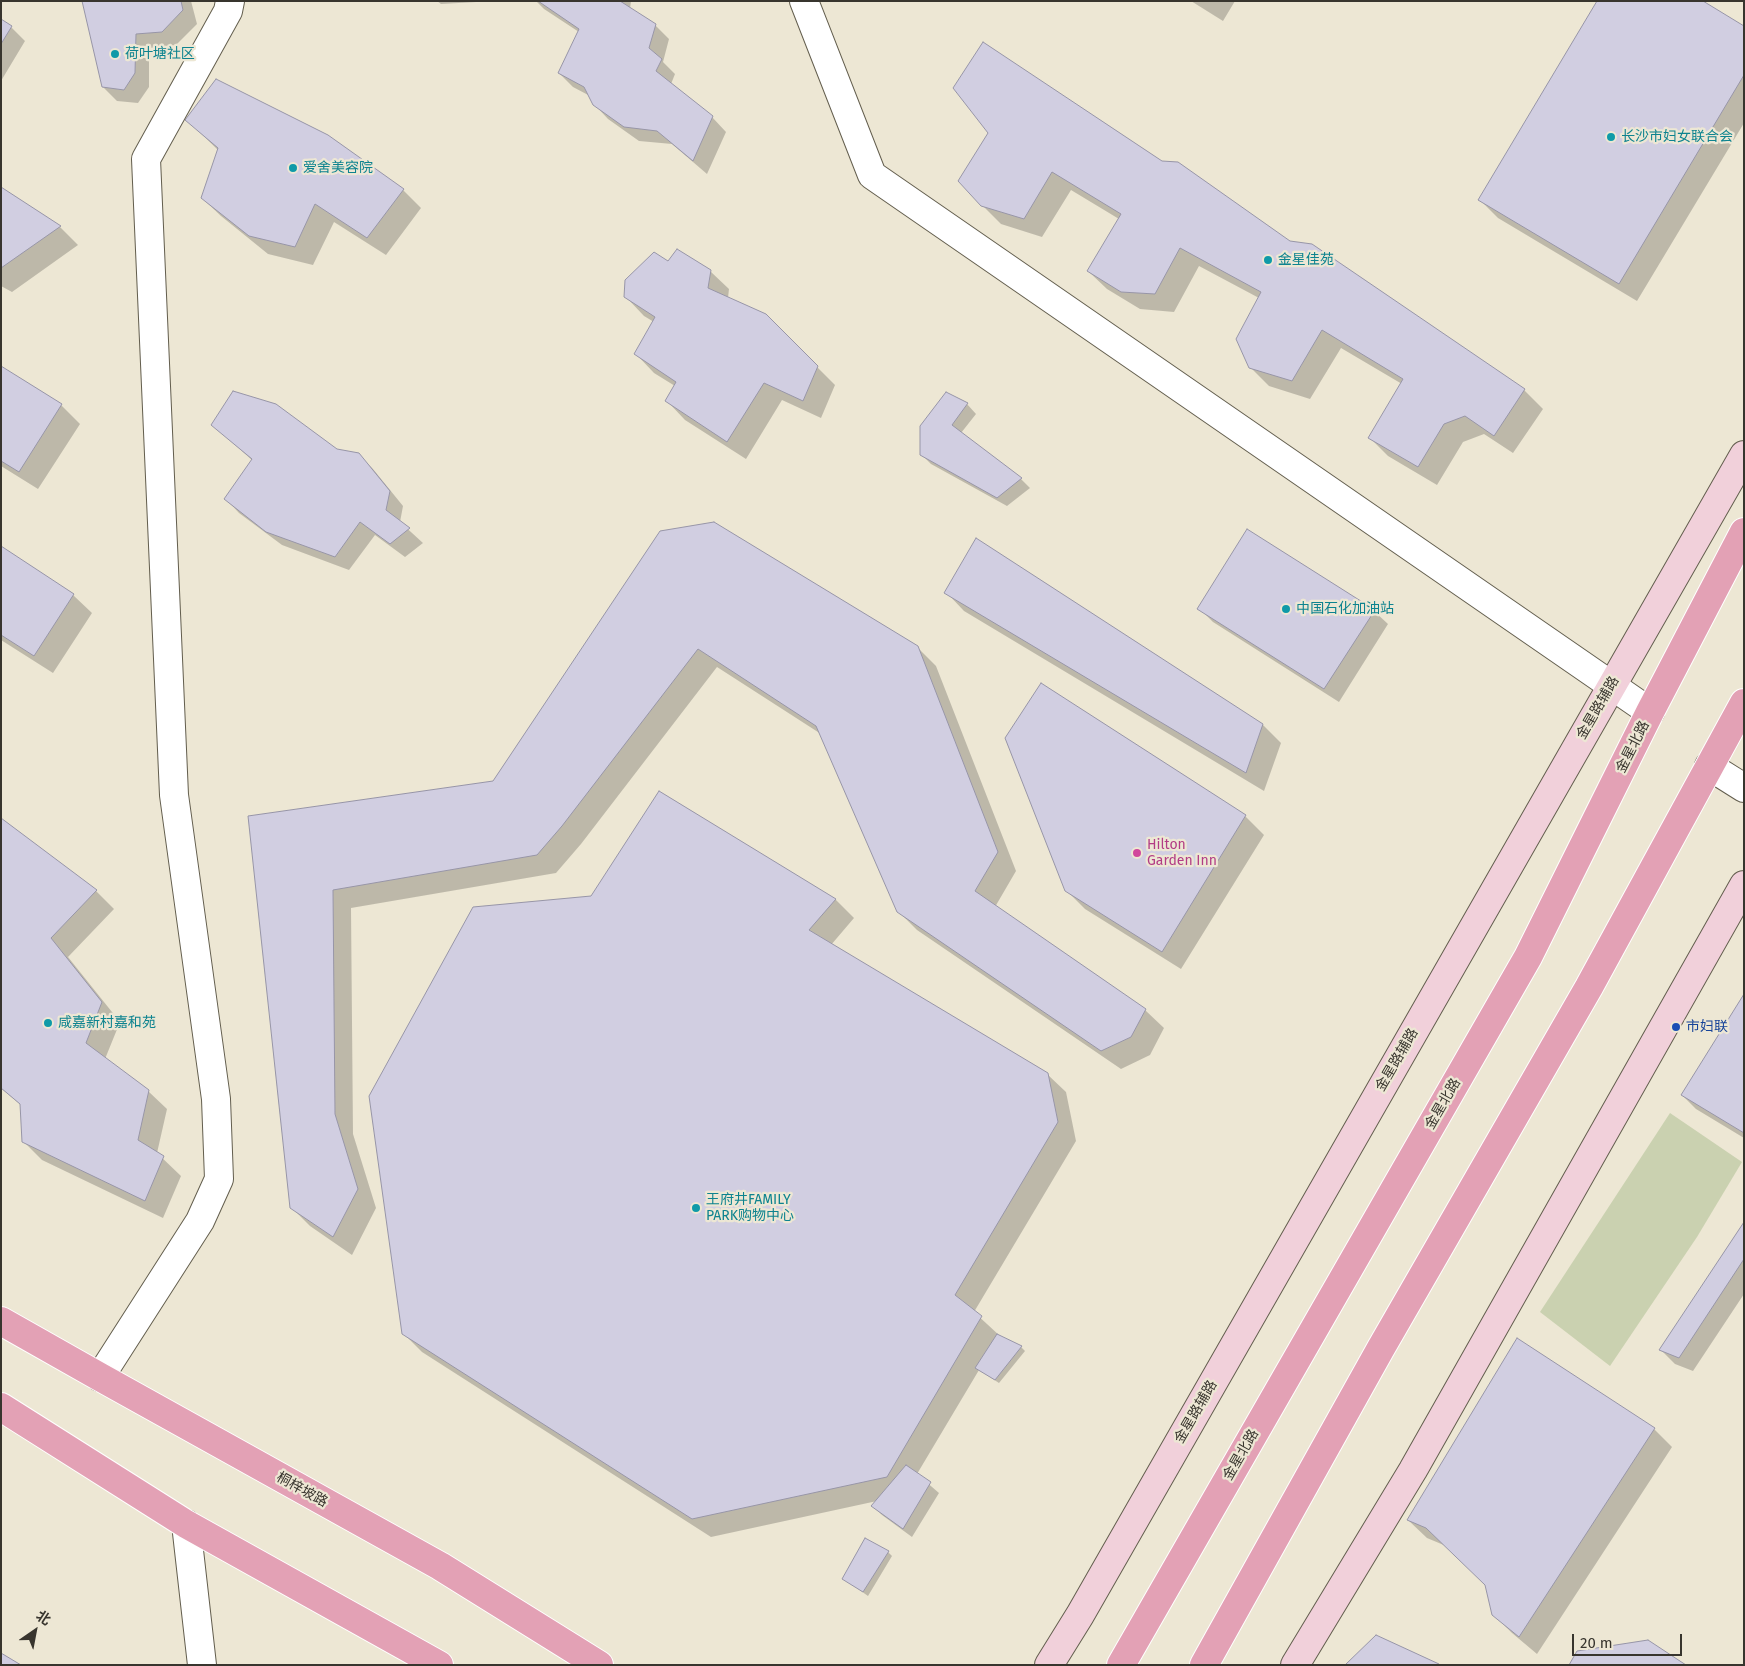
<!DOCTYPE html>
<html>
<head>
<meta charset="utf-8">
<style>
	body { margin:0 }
	#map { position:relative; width:1745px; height:1666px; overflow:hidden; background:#ede7d4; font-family:"Fira Sans","Noto Sans SC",sans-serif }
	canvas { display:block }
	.frame { position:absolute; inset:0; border:2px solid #38352e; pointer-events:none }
	.north { position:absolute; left:10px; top:1606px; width:50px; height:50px; -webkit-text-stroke:4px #ede7d4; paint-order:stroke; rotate:33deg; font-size:14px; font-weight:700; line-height:20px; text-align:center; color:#38352e }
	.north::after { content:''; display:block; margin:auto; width:18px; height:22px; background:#38352e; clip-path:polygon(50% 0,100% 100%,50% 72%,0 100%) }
	.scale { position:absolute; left:1572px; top:1634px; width:110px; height:22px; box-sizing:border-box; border:2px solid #38352e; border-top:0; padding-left:6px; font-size:15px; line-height:18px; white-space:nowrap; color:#38352e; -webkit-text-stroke:4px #ede7d4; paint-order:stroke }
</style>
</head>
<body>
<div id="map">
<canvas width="1745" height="1666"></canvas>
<div class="frame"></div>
<div class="north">北</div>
<div class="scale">20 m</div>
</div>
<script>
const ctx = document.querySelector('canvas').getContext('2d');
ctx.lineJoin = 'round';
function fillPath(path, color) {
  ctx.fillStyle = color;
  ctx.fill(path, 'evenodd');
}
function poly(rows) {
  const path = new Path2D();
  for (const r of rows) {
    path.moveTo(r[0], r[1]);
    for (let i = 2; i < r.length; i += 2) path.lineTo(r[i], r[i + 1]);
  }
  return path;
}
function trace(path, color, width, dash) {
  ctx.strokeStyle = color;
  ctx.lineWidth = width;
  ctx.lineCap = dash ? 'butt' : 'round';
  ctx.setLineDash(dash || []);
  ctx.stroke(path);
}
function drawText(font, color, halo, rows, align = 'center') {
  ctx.font = font + ' "Fira Sans","Noto Sans SC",sans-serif';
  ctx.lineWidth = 4.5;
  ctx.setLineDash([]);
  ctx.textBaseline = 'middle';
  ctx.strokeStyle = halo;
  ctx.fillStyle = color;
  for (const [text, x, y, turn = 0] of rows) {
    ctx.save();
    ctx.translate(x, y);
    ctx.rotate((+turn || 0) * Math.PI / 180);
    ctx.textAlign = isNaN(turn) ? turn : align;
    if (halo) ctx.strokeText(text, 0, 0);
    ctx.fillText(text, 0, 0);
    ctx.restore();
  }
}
fillPath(poly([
	[1670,1113,1742,1162,1697,1237,1610,1366,1540,1312]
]), '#cad1b0');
fillPath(poly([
	[83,1,191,1,197,24,176,45,149,48,149,87,138,103,117,101,103,87],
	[437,1,494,1,441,4],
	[536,1,631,1,630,9,655,25,669,39,663,62,675,74,671,84,712,117,726,132,707,174,672,144,639,141,608,119,594,104,590,96,573,87,559,73,579,32,544,9],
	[1191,1,1235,1,1223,21],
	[1,21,11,27,25,41,1,81],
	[1744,27,1744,123,1637,301,1498,218,1480,200],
	[187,120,403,190,421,208,386,255,334,222,313,265,268,254,221,216,202,198,218,150],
	[989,133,1162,162,1289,243,1312,245,1524,390,1543,409,1513,453,1484,434,1463,442,1437,485,1388,456,1370,438,1402,384,1341,348,1310,399,1269,386,1250,367,1259,298,1199,266,1174,312,1140,309,1107,289,1088,271,1119,219,1071,190,1042,237,1001,224,982,205],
	[1,189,60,227,78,245,12,292,1,286],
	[668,263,710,271,729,289,728,298,766,316,835,385,821,418,782,400,746,459,685,420,667,401,675,386,654,373,636,354,654,322,644,316,626,297],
	[1,367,61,405,80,424,38,489,1,466],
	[947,393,967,404,976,414,961,433,1021,479,1030,488,1007,506,931,464,921,454],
	[213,425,358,454,373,469,403,506,400,522,423,543,405,557,375,535,349,570,282,545,239,513,226,499,253,461],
	[661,532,917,647,936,666,1016,871,995,907,1145,1010,1164,1028,1150,1055,1121,1069,917,930,898,911,821,734,717,667,581,844,556,873,351,908,353,1134,376,1208,352,1255,310,1226,291,1207,250,817,494,782],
	[1,548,73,595,92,613,53,673,1,640],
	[946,592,1262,724,1281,743,1264,791,964,611],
	[1199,608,1374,611,1388,624,1339,702,1213,622],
	[1042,685,1245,816,1264,835,1181,969,1085,909,1066,890],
	[660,792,836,900,854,918,831,945,1047,1074,1066,1092,1076,1141,974,1312,1000,1336,1021,1347,1025,1351,999,1383,979,1370,917,1474,939,1493,912,1537,882,1515,873,1506,877,1501,711,1537,422,1352,403,1333,592,897],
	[1,820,96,891,114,909,68,957,120,1022,105,1059,148,1091,167,1109,157,1153,181,1176,163,1218,42,1160,23,1141,22,1106,1,1088],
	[1744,996,1744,1138,1696,1109,1682,1095],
	[1744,1224,1744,1294,1693,1371,1675,1364,1661,1350],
	[1654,1429,1672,1447,1537,1654,1512,1633,1493,1614,1486,1585,1446,1546,1427,1538,1408,1520],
	[888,1552,892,1556,868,1596,844,1579]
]), '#0003');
const building = poly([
	[82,1,181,1,183,10,162,32,136,34,135,73,124,90,102,87,82,1],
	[538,1,620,1,656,24,649,48,662,59,656,71,713,116,693,161,657,131,624,127,593,105,584,87,558,73,579,29,538,1],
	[1597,1,1703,1,1744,26,1744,75,1619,284,1478,200,1597,1],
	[1,19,12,26,1,44,1,19],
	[983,42,1162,161,1178,162,1290,241,1312,244,1525,389,1494,436,1465,416,1444,424,1418,467,1368,438,1403,379,1322,330,1292,381,1249,368,1236,339,1261,292,1180,248,1155,294,1121,292,1087,271,1121,214,1052,172,1024,219,981,206,958,181,988,133,953,88,983,42],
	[216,79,328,135,404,189,367,238,315,204,295,247,249,236,201,198,218,148,185,120,216,79],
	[1,187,61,226,1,268,1,187],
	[677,249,711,270,708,288,766,314,818,366,803,401,764,383,727,442,665,401,676,382,634,354,655,317,624,297,625,280,654,252,668,261,677,249],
	[1,366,62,404,19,472,1,461,1,366],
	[233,391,276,404,337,449,359,453,390,491,386,510,410,528,390,544,360,522,335,557,266,532,224,499,252,459,211,425,233,391],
	[946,392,968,403,952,425,1022,478,997,498,920,455,920,426,946,392],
	[714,522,918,646,998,852,975,891,1146,1009,1131,1037,1101,1051,897,912,816,726,698,649,562,826,537,855,333,890,335,1114,358,1189,333,1237,290,1208,248,816,493,781,660,531,714,522],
	[1247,529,1375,610,1324,689,1197,609,1247,529],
	[976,538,1263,724,1246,773,944,593,976,538],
	[1,546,74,594,34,656,1,635,1,546],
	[1041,683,1246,815,1162,952,1065,891,1005,738,1041,683],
	[659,791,836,899,809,930,1048,1073,1058,1122,955,1295,982,1316,887,1477,692,1519,402,1334,369,1096,473,907,591,896,659,791],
	[1,818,97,890,51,938,102,1002,86,1043,149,1090,138,1140,164,1156,145,1201,22,1142,20,1104,1,1088,1,818],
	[1744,994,1744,1133,1681,1095,1744,994],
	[1744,1222,1744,1259,1679,1358,1659,1350,1744,1222],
	[997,1334,1022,1346,995,1380,975,1368,997,1334],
	[1517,1338,1655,1428,1519,1637,1492,1615,1485,1585,1426,1528,1407,1520,1517,1338],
	[906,1465,931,1482,903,1529,871,1506,906,1465],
	[865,1538,889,1551,863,1592,842,1579,865,1538],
	[1376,1635,1439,1664,1440,1665,1345,1665,1376,1635],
	[1648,1640,1686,1665,1569,1665,1577,1651,1648,1640],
	[1,1653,21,1665,1,1665,1,1653]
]);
fillPath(building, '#d1cee1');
trace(building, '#9795a7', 1);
const street = poly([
	[804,1,872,175,1650,712],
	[1709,766,1744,788],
	[100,1377,200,1221,219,1179,216,1099,174,795,146,159,228,11,230,1],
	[186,1524,202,1665]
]);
const secondary = poly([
	[1049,1665,1080,1615,1744,455],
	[1295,1665,1413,1470,1744,885]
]);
const primary = poly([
	[1,1321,100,1377,440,1566,599,1665],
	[1,1407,186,1524,439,1665],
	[1121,1665,1528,957,1650,712,1744,532],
	[1204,1665,1381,1348,1589,987,1744,703]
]);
trace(street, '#635e4e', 30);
trace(secondary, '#635e4e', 30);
trace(primary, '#fff', 30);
trace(street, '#fff', 28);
trace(secondary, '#f1d0da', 28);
trace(primary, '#e3a1b5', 28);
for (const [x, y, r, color] of [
	[115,54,5,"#0f9aa8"],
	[1611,137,5,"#0f9aa8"],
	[293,168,5,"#0f9aa8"],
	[1268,260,5,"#0f9aa8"],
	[1286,609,5,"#0f9aa8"],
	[1137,853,5,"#d1479c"],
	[48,1023,5,"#0f9aa8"],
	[1676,1027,5,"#1a4fb4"],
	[696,1208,5,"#0f9aa8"]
]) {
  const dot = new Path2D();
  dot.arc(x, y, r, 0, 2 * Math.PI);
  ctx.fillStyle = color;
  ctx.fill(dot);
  trace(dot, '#ede7d4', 2);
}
drawText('14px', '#0d838f', '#ede7d4', [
	["荷叶塘社区",125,54],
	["长沙市妇女联合会",1621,137],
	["爱舍美容院",303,168],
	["金星佳苑",1278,260],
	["中国石化加油站",1296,609],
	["咸嘉新村嘉和苑",58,1023],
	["王府井FAMILY",706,1200],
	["PARK购物中心",706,1216]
], 'left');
drawText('14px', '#38352e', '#ede7d4', [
	["金星路辅路",1598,708,-60],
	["金星北路",1633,747,-63],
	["金星路辅路",1397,1060,-60],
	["金星北路",1443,1104,-60],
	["金星路辅路",1196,1412,-60],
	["金星北路",1241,1455,-60],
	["桐梓坡路",302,1490,29]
]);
drawText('14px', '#b23c85', '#ede7d4', [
	["Hilton",1147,845],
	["Garden Inn",1147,861]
], 'left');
drawText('14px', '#164399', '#ede7d4', [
	["市妇联",1686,1027]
], 'left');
</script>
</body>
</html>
